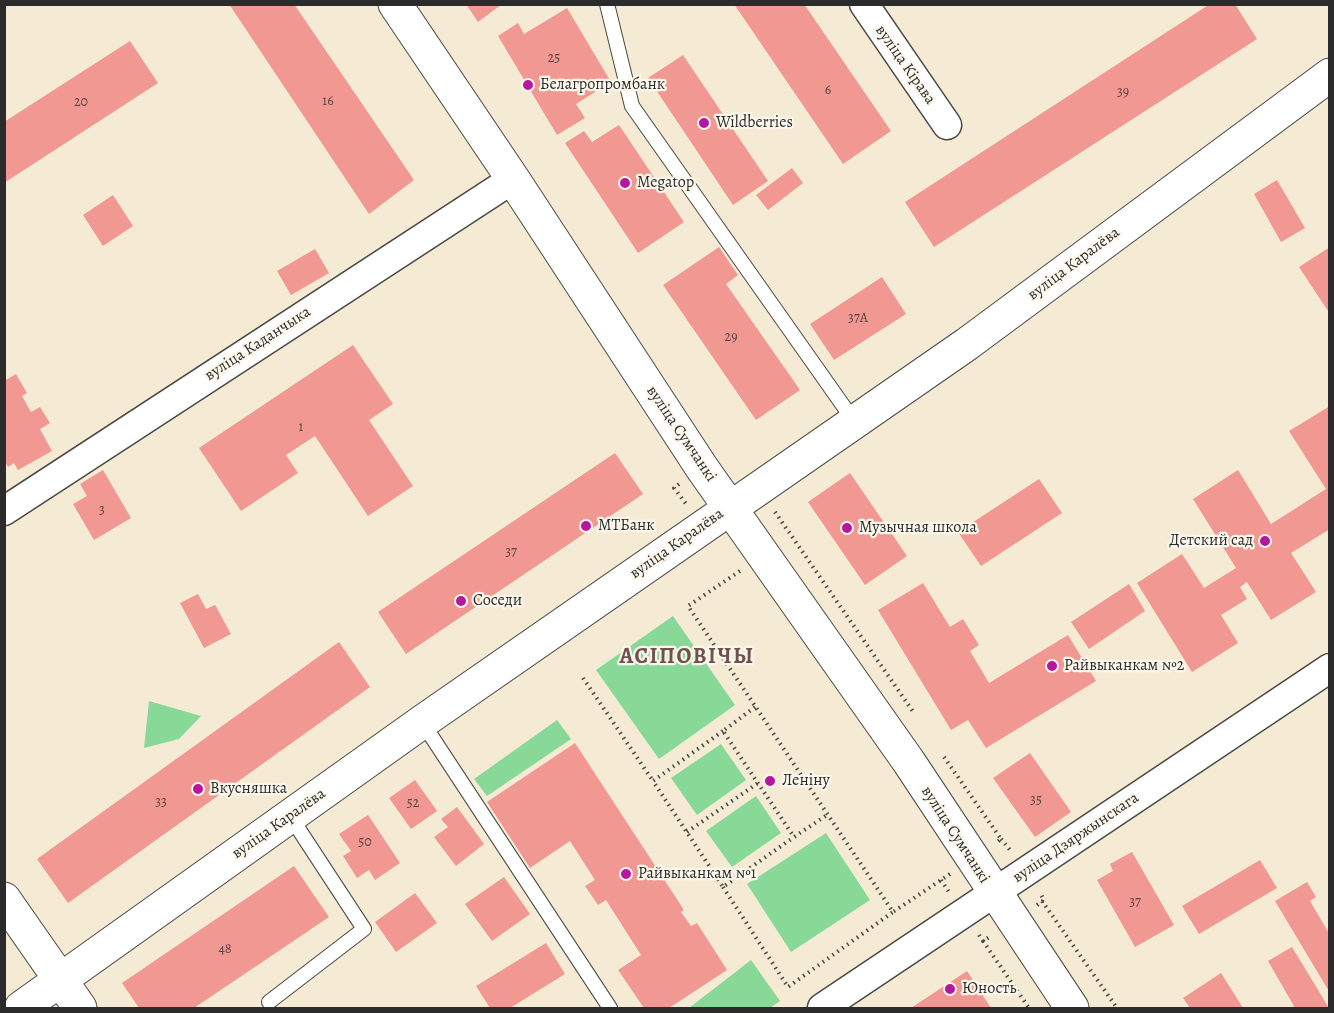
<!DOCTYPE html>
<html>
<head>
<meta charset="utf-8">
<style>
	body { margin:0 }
	#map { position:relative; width:1334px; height:1013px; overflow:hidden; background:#f5ebd5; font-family:Alegreya,serif }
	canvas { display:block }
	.frame { position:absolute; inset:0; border:6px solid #2b2b2b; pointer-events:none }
</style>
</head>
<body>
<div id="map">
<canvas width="1334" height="1013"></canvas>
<div class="frame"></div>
</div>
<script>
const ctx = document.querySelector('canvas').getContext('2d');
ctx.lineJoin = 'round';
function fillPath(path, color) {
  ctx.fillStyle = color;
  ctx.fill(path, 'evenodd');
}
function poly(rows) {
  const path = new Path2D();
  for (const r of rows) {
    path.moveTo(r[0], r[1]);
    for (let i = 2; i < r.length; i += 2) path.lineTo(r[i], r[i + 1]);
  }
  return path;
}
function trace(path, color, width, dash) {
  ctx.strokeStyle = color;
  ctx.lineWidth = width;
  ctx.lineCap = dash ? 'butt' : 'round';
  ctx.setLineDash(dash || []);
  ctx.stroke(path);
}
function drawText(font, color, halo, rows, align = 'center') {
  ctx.font = font + ' Alegreya,serif';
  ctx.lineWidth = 4.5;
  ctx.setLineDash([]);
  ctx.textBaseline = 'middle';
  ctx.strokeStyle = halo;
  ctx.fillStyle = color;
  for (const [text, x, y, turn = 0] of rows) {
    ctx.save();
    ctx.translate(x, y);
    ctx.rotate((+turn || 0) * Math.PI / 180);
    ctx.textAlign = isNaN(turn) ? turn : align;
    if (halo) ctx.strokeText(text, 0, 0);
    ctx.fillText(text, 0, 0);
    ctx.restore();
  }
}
fillPath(poly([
	[673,616,735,705,659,759,596,670],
	[149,701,201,716,179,739,144,748],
	[557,720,571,739,487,796,474,779],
	[721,744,746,780,697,815,671,778],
	[756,796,781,833,732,867,706,831],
	[826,833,870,900,791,952,747,884],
	[751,960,780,1001,770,1008,689,1008]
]), '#88d897');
fillPath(poly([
	[229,4,294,4,414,180,369,214],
	[466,4,502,4,478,22],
	[734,4,804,4,891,131,843,164],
	[1210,4,1235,4,1257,39,934,247,905,202],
	[567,8,611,82,576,104,585,118,557,135,498,36,518,23,524,34],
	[130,41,158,83,4,183,4,122],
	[683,55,768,181,733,205,648,78],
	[619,125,684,222,638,253,565,143,584,131,592,142],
	[792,168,803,183,768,210,756,195],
	[1277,180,1305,228,1281,242,1254,194],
	[113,195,133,226,103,246,83,215],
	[719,247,738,275,726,284,800,390,756,420,663,285],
	[1330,247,1330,314,1299,267],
	[315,249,329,273,291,295,277,271],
	[882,277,906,314,834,360,810,324],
	[353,345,393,404,369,420,413,486,368,516,315,436,286,455,298,473,241,511,199,448],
	[16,374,27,393,22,396,31,412,40,407,50,423,40,429,52,451,18,470,14,463,8,467,4,460,4,381],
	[1330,406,1330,529,1291,553,1316,592,1271,620,1247,582,1240,587,1247,599,1221,615,1238,643,1192,672,1137,583,1182,554,1204,588,1236,568,1193,499,1238,470,1271,524,1326,489,1289,431],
	[615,453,643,494,406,654,378,612],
	[103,470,131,518,94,540,73,504,87,496,80,484],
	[850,473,907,556,865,585,808,502],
	[1039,479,1062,513,981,566,958,532],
	[923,583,950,627,963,619,979,645,970,651,989,683,1068,635,1096,681,986,748,968,720,951,730,878,610],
	[1129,584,1145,611,1089,649,1071,622],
	[198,594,206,609,215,605,231,634,204,648,180,603],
	[339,642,370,687,68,903,37,859],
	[575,743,684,910,681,912,691,926,697,923,727,970,669,1008,644,1008,618,970,641,955,606,900,598,905,585,886,595,880,570,841,530,868,487,802],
	[1030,753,1071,812,1035,837,993,778],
	[415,780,437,811,411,829,389,798],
	[457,807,484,844,456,866,434,837,448,827,441,819],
	[368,815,400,863,375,880,369,870,357,878,343,856,351,851,339,834],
	[1132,852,1174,925,1135,947,1097,880,1113,871,1110,864],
	[1260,860,1277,888,1199,934,1182,906],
	[294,866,329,917,194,1008,139,1008,122,983],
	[504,877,530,914,492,941,465,904],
	[1307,882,1316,897,1310,901,1330,935,1330,993,1275,901],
	[415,893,437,923,396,952,375,922],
	[546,943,565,974,510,1008,490,1008,476,986],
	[1292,947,1329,1008,1295,1008,1268,961],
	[967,971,991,1008,911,1008],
	[1221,973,1243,1008,1190,1008,1183,998]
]), '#f09891');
const service = poly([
	[607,4,632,106,854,421],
	[422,722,610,1008],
	[269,1002,364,929,290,816]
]);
const minor = poly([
	[864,4,947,125],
	[4,511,513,179],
	[822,1008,1330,668]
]);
const tertiary = poly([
	[395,4,513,179,702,468,909,762,1072,1008],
	[4,899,80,1008],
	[21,1008,422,722,967,344,1330,75]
]);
trace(service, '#494844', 16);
trace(minor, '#494844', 31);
trace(tertiary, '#494844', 35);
trace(poly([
	[679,484,674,488,687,505],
	[775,512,914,713],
	[740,571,688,606,893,912,950,874],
	[583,678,653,781],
	[755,707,723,731,794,837,827,815],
	[723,731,653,781,723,887,794,837],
	[944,757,1001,839,996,843],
	[687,832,758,783],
	[1001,839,1010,850],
	[941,880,949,892],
	[723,887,788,987,893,912],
	[1042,901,1117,1008],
	[1037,905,1044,900,1040,893],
	[979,935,983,941,991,936],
	[983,941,1029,1008]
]), '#494844', 4, [1.5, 4.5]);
trace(service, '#fff', 14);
trace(minor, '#fff', 28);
trace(tertiary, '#fff', 33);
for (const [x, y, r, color] of [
	[528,85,6,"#b5179e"],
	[704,123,6,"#b5179e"],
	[625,183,6,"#b5179e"],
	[586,526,6,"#b5179e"],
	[847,528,6,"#b5179e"],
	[1265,541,6,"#b5179e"],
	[461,601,6,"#b5179e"],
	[1052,666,6,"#b5179e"],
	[770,781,6,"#b5179e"],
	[198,789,6,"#b5179e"],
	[626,874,6,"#b5179e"],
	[950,989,6,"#b5179e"]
]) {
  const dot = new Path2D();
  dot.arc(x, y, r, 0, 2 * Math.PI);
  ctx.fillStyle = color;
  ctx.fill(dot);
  trace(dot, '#fbf7ec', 2);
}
drawText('14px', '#5c4644', null, [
	["25",554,59],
	["6",828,91],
	["39",1123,93],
	["16",328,102],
	["20",81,103],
	["37А",858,319],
	["29",731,338],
	["1",301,428],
	["3",102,511],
	["37",511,553],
	["35",1036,801],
	["33",161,803],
	["52",413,804],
	["50",365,843],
	["37",1135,903],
	["48",225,950]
]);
drawText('16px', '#2b2b2b', '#fbf7ec', [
	["вуліца Кірава",905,65,55],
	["вуліца Каралёва",1074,264,-37],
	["вуліца Каданчыка",258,344,-33],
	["вуліца Сумчанкі",681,434,56],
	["вуліца Каралёва",677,544,-35],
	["вуліца Каралёва",279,824,-35],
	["вуліца Сумчанкі",955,835,57],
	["вуліца Дзяржынскага",1076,838,-34]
]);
drawText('16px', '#2b2b2b', '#fbf7ec', [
	["Белагропромбанк",540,85],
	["Wildberries",716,123],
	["Megatop",637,183],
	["МТБанк",598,526],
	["Музычная школа",859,528],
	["Детский сад",1253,541,"right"],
	["Соседи",473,601],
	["Райвыканкам №2",1064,666],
	["Леніну",782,781],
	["Вкусняшка",210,789],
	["Райвыканкам №1",638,874],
	["Юность",962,989]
], 'left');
ctx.letterSpacing = '1.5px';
drawText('bold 22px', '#70514f', '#fbf7ec', [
	["АСІПОВІЧЫ",687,658]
]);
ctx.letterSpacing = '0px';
</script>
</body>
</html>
